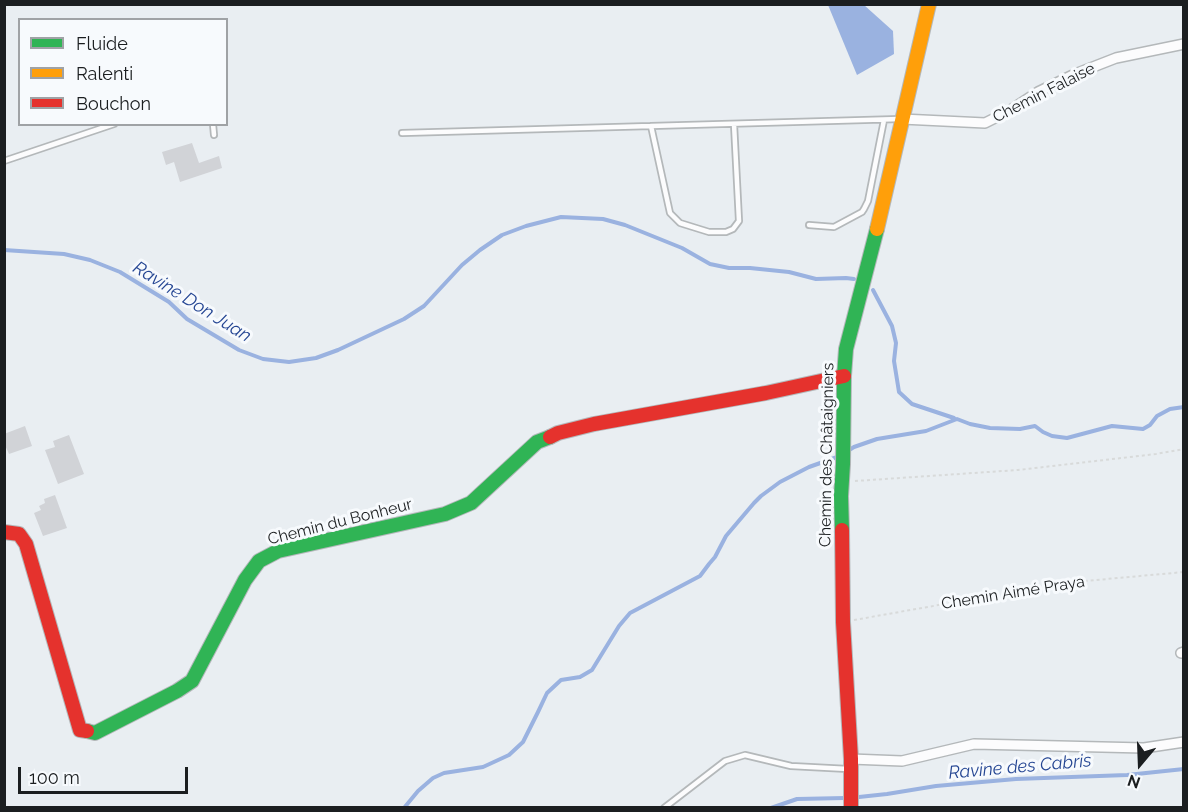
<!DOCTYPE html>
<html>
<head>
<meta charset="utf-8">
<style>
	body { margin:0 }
	#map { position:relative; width:1188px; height:812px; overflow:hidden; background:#e9eef2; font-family:Raleway,sans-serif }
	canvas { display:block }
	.frame { position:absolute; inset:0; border:6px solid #1b1e20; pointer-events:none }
	.legend { position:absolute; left:18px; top:18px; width:210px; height:108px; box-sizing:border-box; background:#f7fafd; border:2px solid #9fa2a5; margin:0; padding:8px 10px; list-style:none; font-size:18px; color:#1b1e20 }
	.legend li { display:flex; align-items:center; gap:12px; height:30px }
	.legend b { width:30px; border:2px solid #9fa2a5 }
	.north { position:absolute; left:1110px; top:734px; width:60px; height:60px; -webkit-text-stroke:4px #f7fafd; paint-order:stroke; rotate:199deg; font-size:16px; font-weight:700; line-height:24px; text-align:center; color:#1b1e20 }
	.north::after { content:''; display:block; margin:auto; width:21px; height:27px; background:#1b1e20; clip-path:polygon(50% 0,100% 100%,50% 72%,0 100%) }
	.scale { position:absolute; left:18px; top:767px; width:170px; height:27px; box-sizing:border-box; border:3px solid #1b1e20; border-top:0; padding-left:8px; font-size:18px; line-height:21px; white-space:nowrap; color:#1b1e20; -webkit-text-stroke:4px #f7fafd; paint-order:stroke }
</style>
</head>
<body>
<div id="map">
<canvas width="1188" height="812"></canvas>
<div class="frame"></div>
<ul class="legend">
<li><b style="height:8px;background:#30b455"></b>Fluide</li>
<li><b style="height:8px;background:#ff9f0a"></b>Ralenti</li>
<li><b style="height:8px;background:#e5322d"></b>Bouchon</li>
</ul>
<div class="north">N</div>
<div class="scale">100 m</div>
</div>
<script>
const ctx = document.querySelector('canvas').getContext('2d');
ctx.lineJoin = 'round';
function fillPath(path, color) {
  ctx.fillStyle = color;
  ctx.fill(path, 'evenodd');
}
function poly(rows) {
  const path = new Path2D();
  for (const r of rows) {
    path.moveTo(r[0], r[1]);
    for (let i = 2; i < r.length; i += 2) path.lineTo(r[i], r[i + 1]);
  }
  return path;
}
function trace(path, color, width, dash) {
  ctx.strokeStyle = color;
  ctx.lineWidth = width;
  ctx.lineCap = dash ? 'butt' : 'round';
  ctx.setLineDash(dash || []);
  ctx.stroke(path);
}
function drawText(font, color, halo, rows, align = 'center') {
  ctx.font = font + ' Raleway,sans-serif';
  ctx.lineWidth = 6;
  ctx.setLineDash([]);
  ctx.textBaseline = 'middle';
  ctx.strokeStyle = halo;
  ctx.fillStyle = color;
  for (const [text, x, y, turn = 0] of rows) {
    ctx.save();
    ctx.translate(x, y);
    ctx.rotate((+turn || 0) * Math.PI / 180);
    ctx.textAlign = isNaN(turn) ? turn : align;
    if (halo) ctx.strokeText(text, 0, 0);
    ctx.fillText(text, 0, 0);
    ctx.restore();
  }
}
fillPath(poly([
	[828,5,864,5,893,31,894,54,857,75]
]), '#9ab2e0');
trace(poly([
	[4,250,64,254,90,260,120,272,169,302,187,319,239,350,263,359,289,362,316,358,338,350,404,319,424,306,462,265,480,250,502,235,526,226,561,217,603,219,625,225,682,248,710,264,729,268,750,268,789,272,816,279,846,278,854,279],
	[873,290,892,326,896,343,894,361,899,392,912,404,954,418],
	[846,452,854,447,877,439,926,431,957,419,970,424,990,428,1020,429,1035,426,1043,432,1052,436,1067,438,1112,426,1143,429,1150,425,1157,416,1170,409,1184,407],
	[859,797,887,794,936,786,1016,779,1127,775,1184,769],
	[404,808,418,791,433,778,444,773,483,767,509,755,523,742,538,712,547,693,561,680,580,677,592,670,619,626,630,613,700,576,709,564,715,557,726,536,754,503,761,496,780,482,809,467,840,456],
	[771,808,797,799,845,798]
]), '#9ab2e0', 4);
fillPath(poly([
	[192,143,199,163,219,156,222,168,180,182,174,162,166,165,162,152],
	[25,426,32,446,9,454,4,443,4,434],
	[69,435,84,474,58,484,45,450,55,447,53,441],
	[55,495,67,528,43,536,34,513,41,510,39,506,45,503,44,499]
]), '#d1d3d7');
const lane = poly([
	[213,124,214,135],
	[651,126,670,213,680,223,709,232,726,232,733,229,739,221,734,124],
	[402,133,900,119],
	[4,161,114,124],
	[809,225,834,227,862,212,864,209,868,201,884,120],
	[664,808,725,761,745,755,791,766,848,769]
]);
const street = poly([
	[902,119,985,123,1009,111,1038,92,1075,74,1116,58,1184,44],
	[1181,653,1184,652],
	[851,759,902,761,974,744,1144,748,1184,742]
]);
const fast = poly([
	[842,530,841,496,843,464,844,376,846,349,877,229],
	[87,731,95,733,177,691,192,681,245,580,259,561,278,551,445,514,471,503,537,442,550,437]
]);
const slow = poly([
	[877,229,929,4]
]);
const jam = poly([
	[550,437,558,433,594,424,766,393,844,376],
	[842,530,843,622,851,759,851,808],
	[4,532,19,534,26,544,80,730,87,731]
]);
trace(lane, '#b4b8ba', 8);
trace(street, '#b4b8ba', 12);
trace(fast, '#b4b8ba', 16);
trace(slow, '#b4b8ba', 16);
trace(jam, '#b4b8ba', 16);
trace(poly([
	[855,481,1018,470,1156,454,1184,449],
	[854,620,1063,583,1184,572]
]), '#d8dada', 2, [3, 3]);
trace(lane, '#fcfcfd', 4.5);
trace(street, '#fcfcfd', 9);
trace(fast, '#30b455', 14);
trace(slow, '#ff9f0a', 14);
trace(jam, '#e5322d', 14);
drawText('16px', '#1b1e20', '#f7fafd', [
	["Chemin Falaise",1044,93,-27],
	["Chemin des Châtaigniers",827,455,-89],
	["Chemin du Bonheur",340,522,-14],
	["Chemin Aimé Praya",1013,593,-9]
]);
drawText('italic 18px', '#254693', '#f7fafd', [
	["Ravine Don Juan",192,302,32],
	["Ravine des Cabris",1020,767,-5]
]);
</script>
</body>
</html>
